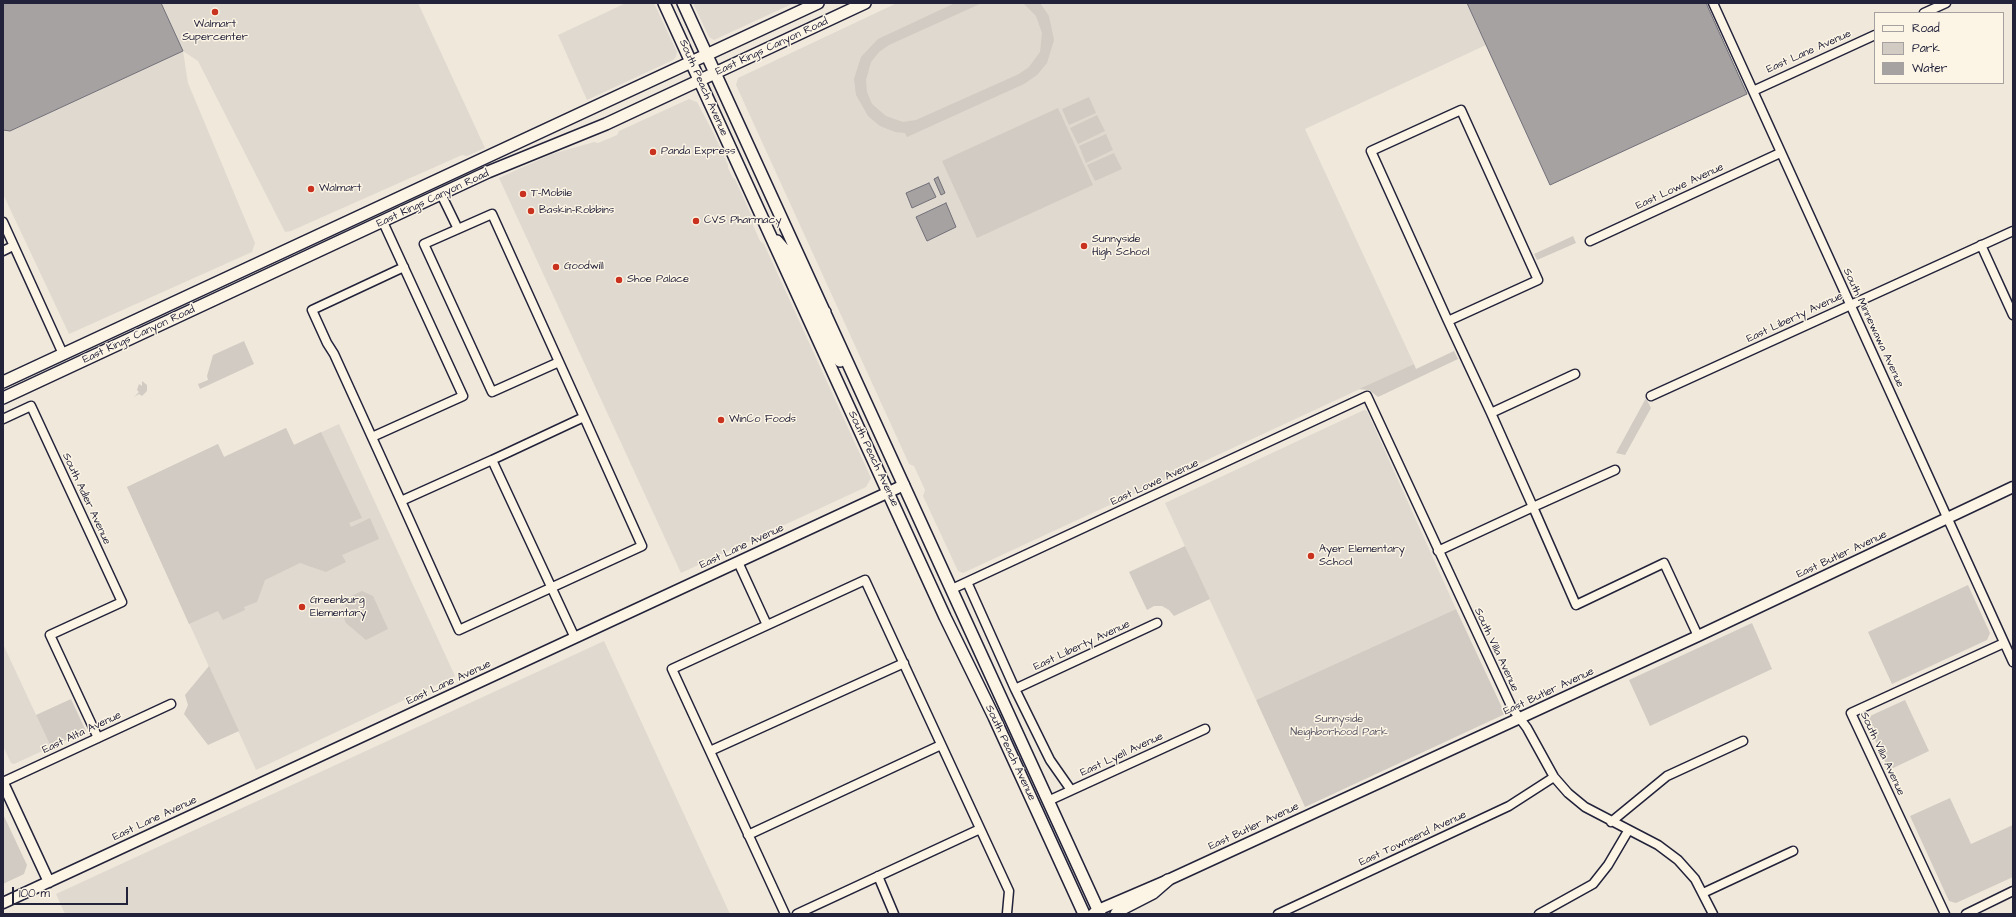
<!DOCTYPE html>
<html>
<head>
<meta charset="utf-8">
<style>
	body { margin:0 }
	#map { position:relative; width:2016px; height:917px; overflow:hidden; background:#efe8db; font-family:"Architects Daughter",sans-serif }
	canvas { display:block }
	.frame { position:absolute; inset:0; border:4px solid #22223b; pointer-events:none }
	.legend { position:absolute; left:1874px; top:12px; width:130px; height:72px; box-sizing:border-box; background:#fcf5e5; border:1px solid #a5a1a1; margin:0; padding:5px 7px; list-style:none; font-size:12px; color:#22223b }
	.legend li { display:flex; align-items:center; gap:8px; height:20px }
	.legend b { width:20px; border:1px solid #a5a1a1 }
	.scale { position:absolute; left:12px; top:887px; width:116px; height:18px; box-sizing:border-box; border:2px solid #22223b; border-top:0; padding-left:5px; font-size:12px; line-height:14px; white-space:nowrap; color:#22223b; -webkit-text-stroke:3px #fcf5e5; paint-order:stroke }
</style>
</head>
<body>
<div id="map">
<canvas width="2016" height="917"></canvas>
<div class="frame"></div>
<ul class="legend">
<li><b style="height:5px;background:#fcf5e5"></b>Road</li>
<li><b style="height:11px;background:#d1cbc3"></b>Park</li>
<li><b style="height:11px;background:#a6a2a2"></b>Water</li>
</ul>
<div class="scale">100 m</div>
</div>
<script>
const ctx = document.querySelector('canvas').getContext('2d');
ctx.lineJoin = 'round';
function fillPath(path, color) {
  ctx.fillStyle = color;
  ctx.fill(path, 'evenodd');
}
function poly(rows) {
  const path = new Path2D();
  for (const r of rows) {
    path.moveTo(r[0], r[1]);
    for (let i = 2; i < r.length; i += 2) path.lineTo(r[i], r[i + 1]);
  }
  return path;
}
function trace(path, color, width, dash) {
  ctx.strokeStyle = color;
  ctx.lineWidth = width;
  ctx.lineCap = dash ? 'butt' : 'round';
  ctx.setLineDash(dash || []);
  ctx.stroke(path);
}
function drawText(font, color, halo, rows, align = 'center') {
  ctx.font = font + ' "Architects Daughter",sans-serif';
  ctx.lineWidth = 3;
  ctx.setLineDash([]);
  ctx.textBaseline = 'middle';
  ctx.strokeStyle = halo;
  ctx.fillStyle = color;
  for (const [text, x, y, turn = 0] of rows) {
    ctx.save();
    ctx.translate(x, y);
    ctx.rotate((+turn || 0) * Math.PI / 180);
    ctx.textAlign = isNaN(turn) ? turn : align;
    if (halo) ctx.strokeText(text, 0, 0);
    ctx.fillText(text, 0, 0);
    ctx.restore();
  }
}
fillPath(poly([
	[161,3,418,3,485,148,467,156,462,155,291,231,285,232,198,61,183,51,188,83,255,243,252,252,69,334,3,194,3,130,10,131,183,51],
	[626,3,654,3,677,52,676,57,673,60,587,100,558,35],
	[693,3,794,3,714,40,709,37],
	[897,3,1467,3,1486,45,1305,129,1414,364,963,573,958,571,923,496,925,490,914,466,909,464,736,85,738,78],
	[689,99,697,102,714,134,728,165,728,168,733,178,735,179,753,219,753,225,760,241,764,244,871,478,866,487,681,573,499,178,552,154,594,142,598,143,617,135,619,131],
	[1364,410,1367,411,1456,609,1256,700,1165,503],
	[339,424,455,676,256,770,127,487,218,444,224,457,286,428,294,445],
	[604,641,730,914,65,914,56,894],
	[3,644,51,747,14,764,11,763,3,746]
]), '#e0d9cf');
fillPath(poly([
	[955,3,982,3,889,45,879,52,871,62,866,80,867,92,872,104,886,116,903,122,916,120,1019,74,1029,67,1040,52,1042,33,1036,16,1023,3,1040,3,1049,16,1054,40,1047,63,1037,75,1024,84,907,137,905,133,895,132,880,126,868,116,856,95,854,79,861,57,878,39],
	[1089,97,1096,113,1069,125,1062,109],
	[1058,108,1093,185,977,238,942,161],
	[1097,115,1105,131,1078,144,1070,128],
	[1106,134,1113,150,1086,163,1079,146],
	[1114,153,1122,169,1095,181,1087,165],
	[1573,236,1576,243,1537,260,1534,254],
	[244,341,254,364,200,389,198,384,208,380,207,376,213,355],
	[1454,351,1458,359,1378,397,1369,390,1359,389,1414,364,1416,369],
	[142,381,147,385,147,391,142,396,139,394,134,397,139,392,137,390,139,384,142,386],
	[1646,398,1651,408,1625,455,1616,453],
	[286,428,294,445,321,432,362,518,349,523,351,527,370,518,379,539,342,555,346,562,326,572,300,563,265,580,257,602,244,607,245,610,223,620,218,611,189,624,127,487,218,444,224,457],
	[1185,546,1210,599,1174,616,1169,610,1162,606,1154,606,1147,610,1129,572],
	[1968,585,1990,633,1987,640,1892,684,1868,632],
	[362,591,373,596,388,629,366,640,346,623,342,614,349,597],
	[1456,609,1505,714,1305,807,1256,700],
	[1752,623,1772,669,1650,726,1629,680],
	[209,666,239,731,208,745,184,714,188,705,185,695],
	[71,699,86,731,51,747,36,715],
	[1905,700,1929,751,1889,770,1867,723,1870,716],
	[1950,798,1971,844,2013,825,2013,877,1956,903,1949,901,1910,816],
	[3,814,27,865,24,874,3,884]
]), '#d1cbc3');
const water = poly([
	[3,3,161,3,183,51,10,131,3,130,3,3],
	[1467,3,1706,3,1747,94,1550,185,1467,3],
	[938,177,945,193,941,195,934,179,938,177],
	[929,183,936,197,912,208,906,193,929,183],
	[946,203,956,227,927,241,916,217,946,203]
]);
fillPath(water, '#a6a2a2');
trace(water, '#716f79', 1);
const minor = poly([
	[1713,3,2013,662],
	[1924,13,1946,3],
	[1753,91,1875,35],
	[441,194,458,229],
	[3,222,63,354],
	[1590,241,1780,153],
	[1981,245,2013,315],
	[3,251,13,246],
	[404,267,312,310,327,343,334,354,401,501,492,460],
	[559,362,492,392,424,244,492,214,584,417,492,460,575,638],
	[1651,396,2013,231],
	[1491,413,1575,374],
	[3,419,31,406,122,602,50,635,98,738],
	[372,437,463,396,383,222],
	[1615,470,1533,507,1576,605,1664,563,1698,636],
	[401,501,459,630,642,546,584,417],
	[1438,551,1533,507,1491,413,1448,321,1371,151,1461,110,1538,280,1448,321],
	[738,562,767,625],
	[967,582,1015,689,1050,760,1071,790],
	[952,589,1367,396,1512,708,1527,728,1554,777,1568,793,1585,807,1658,845,1678,860,1695,879,1713,914],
	[1015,689,1157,623],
	[710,751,904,663],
	[3,782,171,704],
	[1048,801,1205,729],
	[1611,822,1667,776,1743,741],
	[748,835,941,745],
	[878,876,894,914],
	[1703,893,1793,851],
	[785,914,672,669,865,580,1009,891,1007,913],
	[797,914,980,829],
	[1278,914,1509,806,1554,777],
	[1539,914,1593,884,1608,865,1628,831],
	[1945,914,1851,713,2004,643],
	[1966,914,2013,891]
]);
const tertiary = poly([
	[3,783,49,882],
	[3,903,904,485],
	[1093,914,1098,910,1168,880,1698,636,2013,487]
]);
const secondary = poly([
	[664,3,945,617,994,717,1084,914],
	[683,3,1100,914],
	[777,241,789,255,812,306,817,311,825,312],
	[809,319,816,318,821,322,840,361],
	[3,382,818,3],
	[3,398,488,172,606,124,865,3],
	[1116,914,1118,911,1153,893,1168,880]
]);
trace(minor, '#22223b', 11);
trace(tertiary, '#22223b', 13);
trace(secondary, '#22223b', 14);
trace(minor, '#fcf5e5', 8);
trace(tertiary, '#fcf5e5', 10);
trace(secondary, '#fcf5e5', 11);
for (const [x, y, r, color] of [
	[215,12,4,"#c8321e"],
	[653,152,4,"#c8321e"],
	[311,189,4,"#c8321e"],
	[523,194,4,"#c8321e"],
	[531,211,4,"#c8321e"],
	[696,221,4,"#c8321e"],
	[1084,246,4,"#c8321e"],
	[556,267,4,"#c8321e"],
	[619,280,4,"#c8321e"],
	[721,420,4,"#c8321e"],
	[1311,556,4,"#c8321e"],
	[302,607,4,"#c8321e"]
]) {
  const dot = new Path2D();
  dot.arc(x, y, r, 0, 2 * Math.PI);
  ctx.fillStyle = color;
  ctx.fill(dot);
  trace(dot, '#fcf5e5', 1.5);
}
drawText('11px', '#22223b', '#fcf5e5', [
	["Walmart",215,25,"center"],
	["Supercenter",215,38,"center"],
	["Panda Express",661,152],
	["Walmart",319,189],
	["T-Mobile",531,194],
	["Baskin-Robbins",539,211],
	["CVS Pharmacy",704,221],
	["Sunnyside",1092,240],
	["High School",1092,253],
	["Goodwill",564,267],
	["Shoe Palace",627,280],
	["WinCo Foods",729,420],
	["Ayer Elementary",1319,550],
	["School",1319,563],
	["Greenburg",310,601],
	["Elementary",310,614]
], 'left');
drawText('11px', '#22223b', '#fcf5e5', [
	["East Kings Canyon Road",772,47,-25],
	["East Lane Avenue",1809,52,-24],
	["South Peach Avenue",703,88,66],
	["East Lowe Avenue",1680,187,-25],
	["East Kings Canyon Road",433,199,-25],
	["East Liberty Avenue",1795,318,-25],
	["South Minnewawa Avenue",1873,328,65],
	["East Kings Canyon Road",139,335,-25],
	["South Peach Avenue",873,459,65],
	["East Lowe Avenue",1155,483,-25],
	["South Adler Avenue",86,499,65],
	["East Lane Avenue",742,547,-25],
	["East Butler Avenue",1842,555,-25],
	["East Liberty Avenue",1082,646,-25],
	["South Villa Avenue",1496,650,65],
	["East Lane Avenue",449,683,-25],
	["East Butler Avenue",1549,692,-25],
	["East Alta Avenue",82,733,-25],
	["South Peach Avenue",1010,753,65],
	["South Villa Avenue",1882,754,65],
	["East Lyell Avenue",1122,755,-25],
	["East Lane Avenue",155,819,-25],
	["East Butler Avenue",1254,827,-25],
	["East Townsend Avenue",1413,839,-25]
]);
drawText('11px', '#575564', '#fcf5e5', [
	["Sunnyside",1339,720],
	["Neighborhood Park",1339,733]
]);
</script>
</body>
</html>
